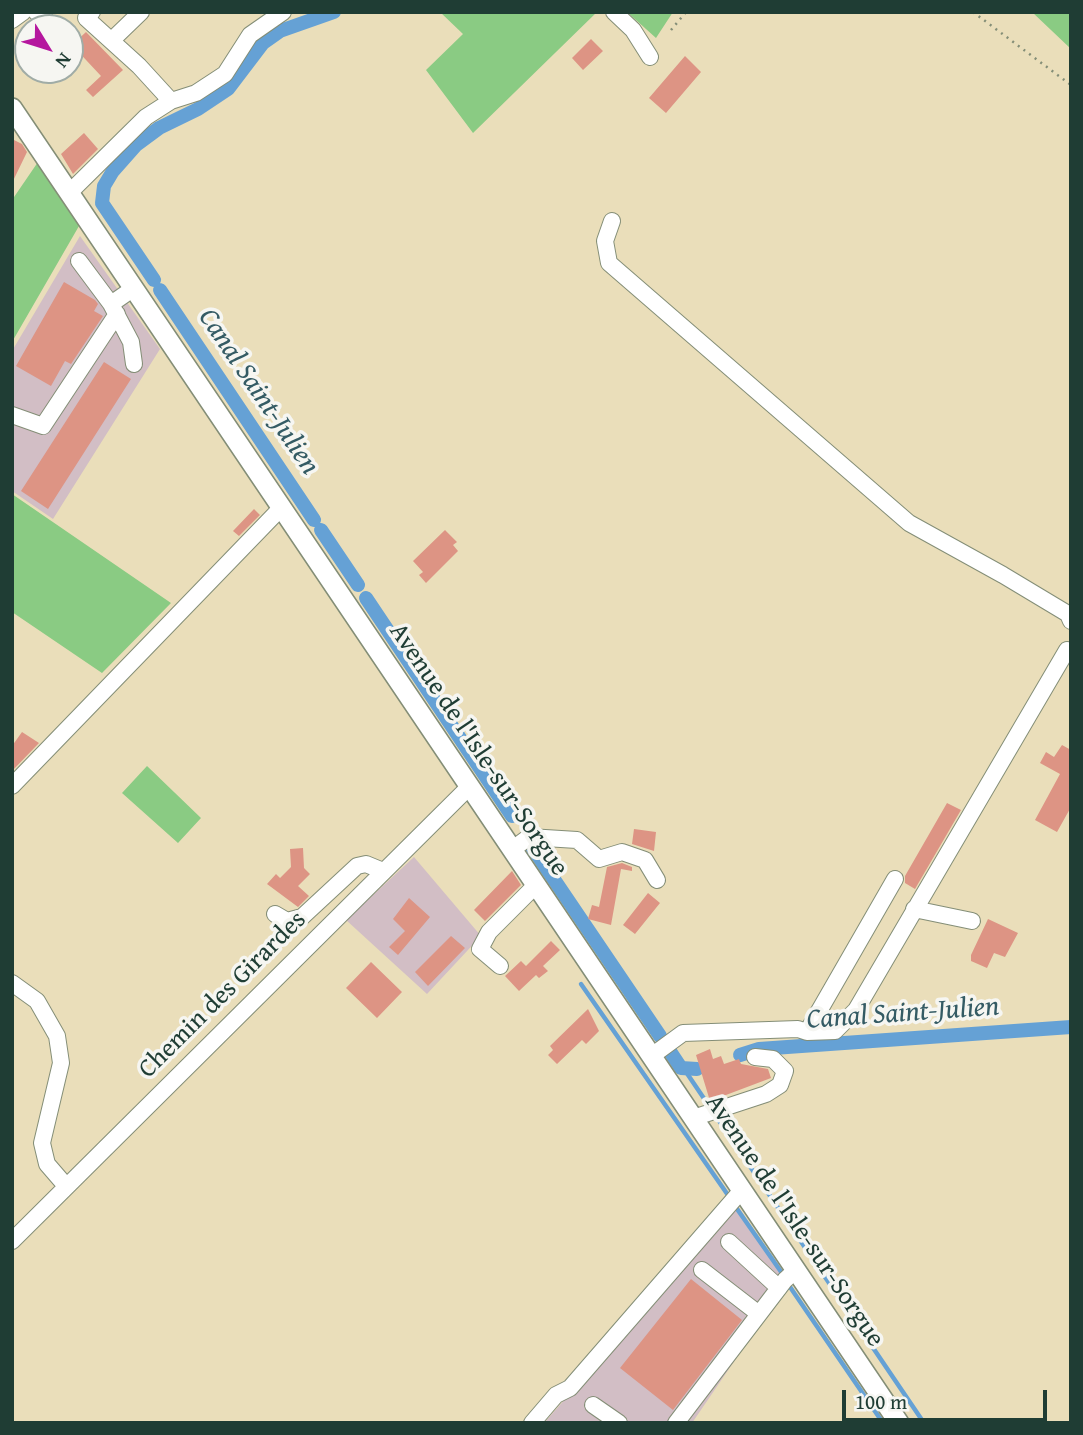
<!DOCTYPE html>
<html>
<head>
<meta charset="utf-8">
<style>
	body { margin:0 }
	#map { position:relative; width:1083px; height:1435px; overflow:hidden; background:#eadeba; font-family:"Gentium Book Plus",serif }
	canvas { display:block }
	.frame { position:absolute; inset:0; border:14px solid #1f3d34; pointer-events:none }
	.north { position:absolute; left:14px; top:14px; width:70px; height:70px; box-sizing:border-box; background:#f6f6f2; border:2px solid #a0aca6; border-radius:50%; rotate:128deg; font-size:19px; font-weight:700; line-height:28px; text-align:center; color:#1f3d34 }
	.north::after { content:''; display:block; margin:auto; width:24px; height:32px; background:#b5179e; clip-path:polygon(50% 0,100% 100%,50% 72%,0 100%) }
	.scale { position:absolute; left:842px; top:1390px; width:205px; height:32px; box-sizing:border-box; border:4px solid #1f3d34; border-top:0; padding-left:9px; font-size:21px; line-height:24px; white-space:nowrap; color:#1f3d34; -webkit-text-stroke:5px #f6f6f2; paint-order:stroke }
</style>
</head>
<body>
<div id="map">
<canvas width="1083" height="1435"></canvas>
<div class="frame"></div>
<div class="north">N</div>
<div class="scale">100 m</div>
</div>
<script>
const ctx = document.querySelector('canvas').getContext('2d');
ctx.lineJoin = 'round';
function fillPath(path, color) {
  ctx.fillStyle = color;
  ctx.fill(path, 'evenodd');
}
function poly(rows) {
  const path = new Path2D();
  for (const r of rows) {
    path.moveTo(r[0], r[1]);
    for (let i = 2; i < r.length; i += 2) path.lineTo(r[i], r[i + 1]);
  }
  return path;
}
function trace(path, color, width, dash) {
  ctx.strokeStyle = color;
  ctx.lineWidth = width;
  ctx.lineCap = dash ? 'butt' : 'round';
  ctx.setLineDash(dash || []);
  ctx.stroke(path);
}
function drawText(font, color, halo, rows, align = 'center') {
  ctx.font = font + ' "Gentium Book Plus",serif';
  ctx.lineWidth = 7;
  ctx.setLineDash([]);
  ctx.textBaseline = 'middle';
  ctx.strokeStyle = halo;
  ctx.fillStyle = color;
  for (const [text, x, y, turn = 0] of rows) {
    ctx.save();
    ctx.translate(x, y);
    ctx.rotate((+turn || 0) * Math.PI / 180);
    ctx.textAlign = isNaN(turn) ? turn : align;
    if (halo) ctx.strokeText(text, 0, 0);
    ctx.fillText(text, 0, 0);
    ctx.restore();
  }
}
fillPath(poly([
	[80,236,160,349,53,519,12,491,12,351],
	[414,857,481,936,427,994,346,920],
	[737,1204,787,1284,692,1423,544,1423]
]), '#d2bec5');
fillPath(poly([
	[440,12,597,12,473,133,426,70,463,34],
	[627,12,673,12,656,38],
	[1032,12,1071,12,1071,49],
	[38,162,79,226,12,342,12,200],
	[12,494,171,603,102,673,12,612],
	[147,766,201,818,178,843,122,793]
]), '#8acb83');
trace(poly([
	[581,984,730,1198],
	[684,1069,924,1423],
	[735,1206,784,1276],
	[788,1284,883,1423]
]), '#65a1d5', 4.5);
trace(poly([
	[154,280,102,203,104,186,113,171,136,145,159,128,198,109,228,89,263,43,280,31,334,12],
	[160,290,314,520],
	[321,530,358,585],
	[366,598,512,816],
	[532,847,660,1036],
	[669,1050,681,1068,697,1069],
	[740,1055,759,1049,1071,1027]
]), '#65a1d5', 14);
fillPath(poly([
	[86,32,123,70,93,97,86,90,101,76,72,45],
	[591,39,603,51,583,70,572,58],
	[685,56,701,72,666,113,649,98],
	[84,133,98,149,73,174,61,154],
	[12,139,22,144,27,152,12,183],
	[64,282,95,300,98,304,94,311,103,316,71,364,65,361,51,386,16,366],
	[104,362,131,379,48,509,21,491],
	[254,509,260,515,239,536,233,531],
	[445,530,457,542,453,545,458,551,426,583,419,575,423,572,413,561],
	[22,732,39,743,12,771,12,746],
	[1062,745,1071,750,1071,807,1057,832,1035,820,1060,774,1040,763,1046,752,1054,757],
	[947,803,961,810,915,889,905,883,905,876],
	[634,829,656,832,654,851,632,844],
	[303,848,304,868,310,874,298,886,309,896,298,907,267,884,276,874,280,878,291,867,290,849],
	[622,863,632,867,632,871,621,869,611,925,588,919,592,905,599,907,607,867],
	[512,871,521,885,485,921,474,910],
	[648,893,660,903,635,934,623,925],
	[409,898,430,917,398,955,389,947,405,931,393,919],
	[988,919,1018,933,1005,957,994,953,987,968,971,961,971,955],
	[451,936,465,948,428,986,415,972],
	[551,941,560,950,543,966,548,971,539,978,536,975,519,991,505,976,521,961,526,966],
	[371,962,402,992,377,1018,346,988],
	[588,1009,599,1031,586,1044,582,1040,557,1064,548,1055,553,1050,550,1046],
	[710,1049,713,1059,721,1056,724,1064,739,1059,741,1064,768,1069,771,1078,710,1101,696,1055],
	[691,1279,742,1320,673,1410,620,1368]
]), '#dd9484');
const minor = poly([
	[36,12,45,19],
	[92,12,86,18,139,66,171,101],
	[614,12,633,30,650,57],
	[12,20,23,12],
	[112,40,141,12],
	[69,193,146,117,171,101,196,93,225,74,250,35,283,12],
	[612,221,605,241,609,263,909,523,1003,575,1068,614,1071,621],
	[79,261,111,304],
	[134,364,131,342,111,304,134,288],
	[12,415,43,426,117,314],
	[12,786,282,507],
	[513,849,529,837,577,840,599,859,622,852,645,860,657,880],
	[914,909,972,921],
	[275,914,287,921,302,917,357,866,366,864,383,871],
	[500,966,480,949,489,932,536,885],
	[12,983,37,1001,57,1036,61,1063,42,1143,47,1164,66,1186],
	[807,1032,835,1031,856,1010,1067,650],
	[653,1055,683,1033,798,1029,807,1032,895,879],
	[693,1118,766,1094,780,1085,785,1071,773,1059,755,1057],
	[12,1241,470,786],
	[729,1242,779,1288],
	[702,1270,759,1314],
	[593,1405,619,1423],
	[532,1423,556,1395,570,1388,742,1190],
	[676,1423,785,1280,796,1270]
]);
const major = poly([
	[12,108,899,1423]
]);
trace(minor, '#848e77', 18);
trace(major, '#848e77', 22);
trace(poly([
	[973,12,1071,85],
	[671,30,686,12]
]), '#848e77', 2.5, [2, 5]);
trace(minor, '#fff', 16);
trace(major, '#fff', 19);
drawText('26px', '#1f3d34', '#f6f6f2', [
	["Avenue de l'Isle-sur-Sorgue",478,750,56],
	["Chemin des Girardes",223,995,-45],
	["Avenue de l'Isle-sur-Sorgue",794,1221,56]
]);
drawText('italic 28px', '#345b64', '#f6f6f2', [
	["Canal Saint-Julien",258,392,56],
	["Canal Saint-Julien",903,1014,-4]
]);
</script>
</body>
</html>
